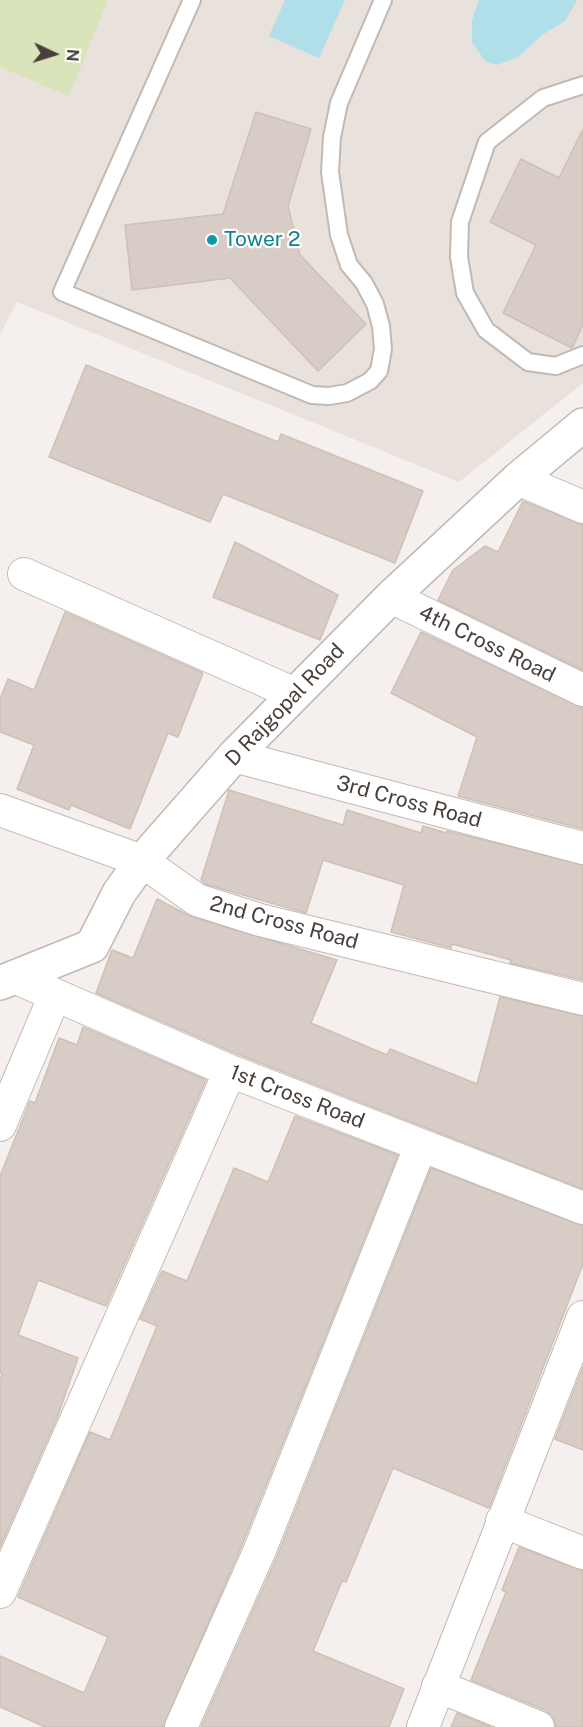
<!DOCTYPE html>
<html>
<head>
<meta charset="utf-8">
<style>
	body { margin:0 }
	#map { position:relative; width:583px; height:1727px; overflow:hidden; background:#f5f0ed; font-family:"Public Sans",sans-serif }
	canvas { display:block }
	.north { position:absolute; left:24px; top:24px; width:60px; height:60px; -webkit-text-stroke:4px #fff; paint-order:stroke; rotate:94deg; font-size:16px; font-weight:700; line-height:24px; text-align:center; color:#49403b }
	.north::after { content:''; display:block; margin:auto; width:21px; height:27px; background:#49403b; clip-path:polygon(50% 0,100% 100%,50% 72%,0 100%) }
</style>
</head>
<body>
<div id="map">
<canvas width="583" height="1727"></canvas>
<div class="north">N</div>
</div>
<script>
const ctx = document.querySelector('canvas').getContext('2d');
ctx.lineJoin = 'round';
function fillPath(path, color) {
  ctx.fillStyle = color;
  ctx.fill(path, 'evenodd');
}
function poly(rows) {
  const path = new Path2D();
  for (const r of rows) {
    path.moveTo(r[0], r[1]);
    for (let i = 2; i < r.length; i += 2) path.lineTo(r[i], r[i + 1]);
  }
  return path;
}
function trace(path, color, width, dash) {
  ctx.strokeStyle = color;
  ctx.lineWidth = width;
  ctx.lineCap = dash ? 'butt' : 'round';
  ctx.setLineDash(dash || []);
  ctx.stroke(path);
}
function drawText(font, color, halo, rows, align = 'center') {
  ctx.font = font + ' "Public Sans",sans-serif';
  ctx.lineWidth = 4.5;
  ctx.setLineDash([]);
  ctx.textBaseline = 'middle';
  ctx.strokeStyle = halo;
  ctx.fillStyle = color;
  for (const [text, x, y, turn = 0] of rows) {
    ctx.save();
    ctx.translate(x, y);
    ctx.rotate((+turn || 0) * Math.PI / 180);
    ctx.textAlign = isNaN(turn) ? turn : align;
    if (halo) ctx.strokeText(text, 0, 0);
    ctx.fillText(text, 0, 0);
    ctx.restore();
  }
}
fillPath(poly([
	[0,0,583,0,583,383,459,482,17,302,0,335]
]), '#e8e1dc');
fillPath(poly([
	[0,0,108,0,69,96,0,67]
]), '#dae4bb');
fillPath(poly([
	[285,0,345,0,319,58,269,36],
	[479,0,577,0,565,21,542,35,518,57,497,65,485,61,472,42,472,20]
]), '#b1dfe9');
const building = poly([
	[256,112,311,129,288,206,300,255,366,324,318,371,230,278,132,290,125,225,223,214,256,112],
	[583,129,583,325,572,348,503,313,536,245,490,222,521,159,559,178,583,129],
	[86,365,278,442,281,434,423,491,395,563,223,494,210,522,49,457,86,365],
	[523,501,583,525,583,670,438,600,453,570,485,546,498,552,523,501],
	[235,542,338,595,320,640,213,597,235,542],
	[65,612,203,673,178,737,168,733,130,829,71,805,69,810,17,789,34,745,0,732,0,699,8,679,34,690,65,612],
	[421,632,583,708,583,829,458,796,477,737,391,693,421,632],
	[229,790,343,825,347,810,421,833,423,826,446,833,447,831,583,865,583,980,510,963,511,960,452,944,451,948,391,932,404,885,323,860,306,913,205,884,201,880,229,790],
	[157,899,192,917,337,960,311,1023,387,1055,390,1049,477,1084,500,997,583,1016,583,1189,237,1054,96,993,112,950,133,958,157,899],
	[83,1027,206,1080,106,1306,38,1280,18,1335,78,1358,57,1418,0,1547,0,1380,2,1374,0,1373,0,1176,30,1101,35,1103,59,1038,77,1045,83,1027],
	[295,1116,398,1155,242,1545,163,1727,45,1727,0,1707,0,1656,84,1693,108,1637,18,1597,90,1432,110,1440,157,1326,140,1319,162,1271,187,1281,234,1168,268,1182,295,1116],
	[431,1168,583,1226,583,1264,489,1508,393,1468,346,1582,342,1581,313,1651,404,1689,389,1727,201,1727,276,1559,431,1168],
	[583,1367,583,1450,555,1439,583,1367],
	[519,1547,583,1571,583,1727,556,1727,553,1716,545,1710,471,1680,506,1592,502,1590,519,1547],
	[457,1713,491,1727,451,1727,457,1713]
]);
fillPath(building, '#d8cdc6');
trace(building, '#cfc0b7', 1.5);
const service = poly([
	[192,0,62,292,312,395,329,396,347,393,370,381,379,371,383,349,381,326,375,304,364,283,349,265,339,235,330,172,332,137,339,103,383,0],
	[583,85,543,98,487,142,460,222,459,257,465,293,486,330,528,362,556,366,583,355]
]);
const minor = poly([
	[518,479,583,507],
	[24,574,295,694],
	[391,597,583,690],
	[234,756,583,848],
	[0,810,142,861,197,900,260,920,583,999],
	[14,977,230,1071,583,1208],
	[0,1125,55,995],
	[502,1521,583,1553],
	[0,1592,230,1071],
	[438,1686,538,1727],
	[181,1727,259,1552,421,1145],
	[423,1727,583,1317]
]);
const tertiary = poly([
	[0,983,92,946,119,893,142,861,234,756,391,597,518,479,583,425]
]);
trace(service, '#c2b9b3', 20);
trace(minor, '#c2b9b3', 34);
trace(tertiary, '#c2b9b3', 36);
trace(service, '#fff', 16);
trace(minor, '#fff', 32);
trace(tertiary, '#fff', 33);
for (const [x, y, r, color] of [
	[212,240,6,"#0f9aa8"]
]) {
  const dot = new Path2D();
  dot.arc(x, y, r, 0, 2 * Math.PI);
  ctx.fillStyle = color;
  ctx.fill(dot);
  trace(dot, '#fff', 2);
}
drawText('21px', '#0d838f', '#fff', [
	["Tower 2",224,240]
], 'left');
drawText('21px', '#49403b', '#fff', [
	["4th Cross Road",487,644,26],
	["D Rajgopal Road",285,705,-46],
	["3rd Cross Road",409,802,15],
	["2nd Cross Road",284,923,15],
	["1st Cross Road",297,1097,21]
]);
</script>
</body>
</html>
